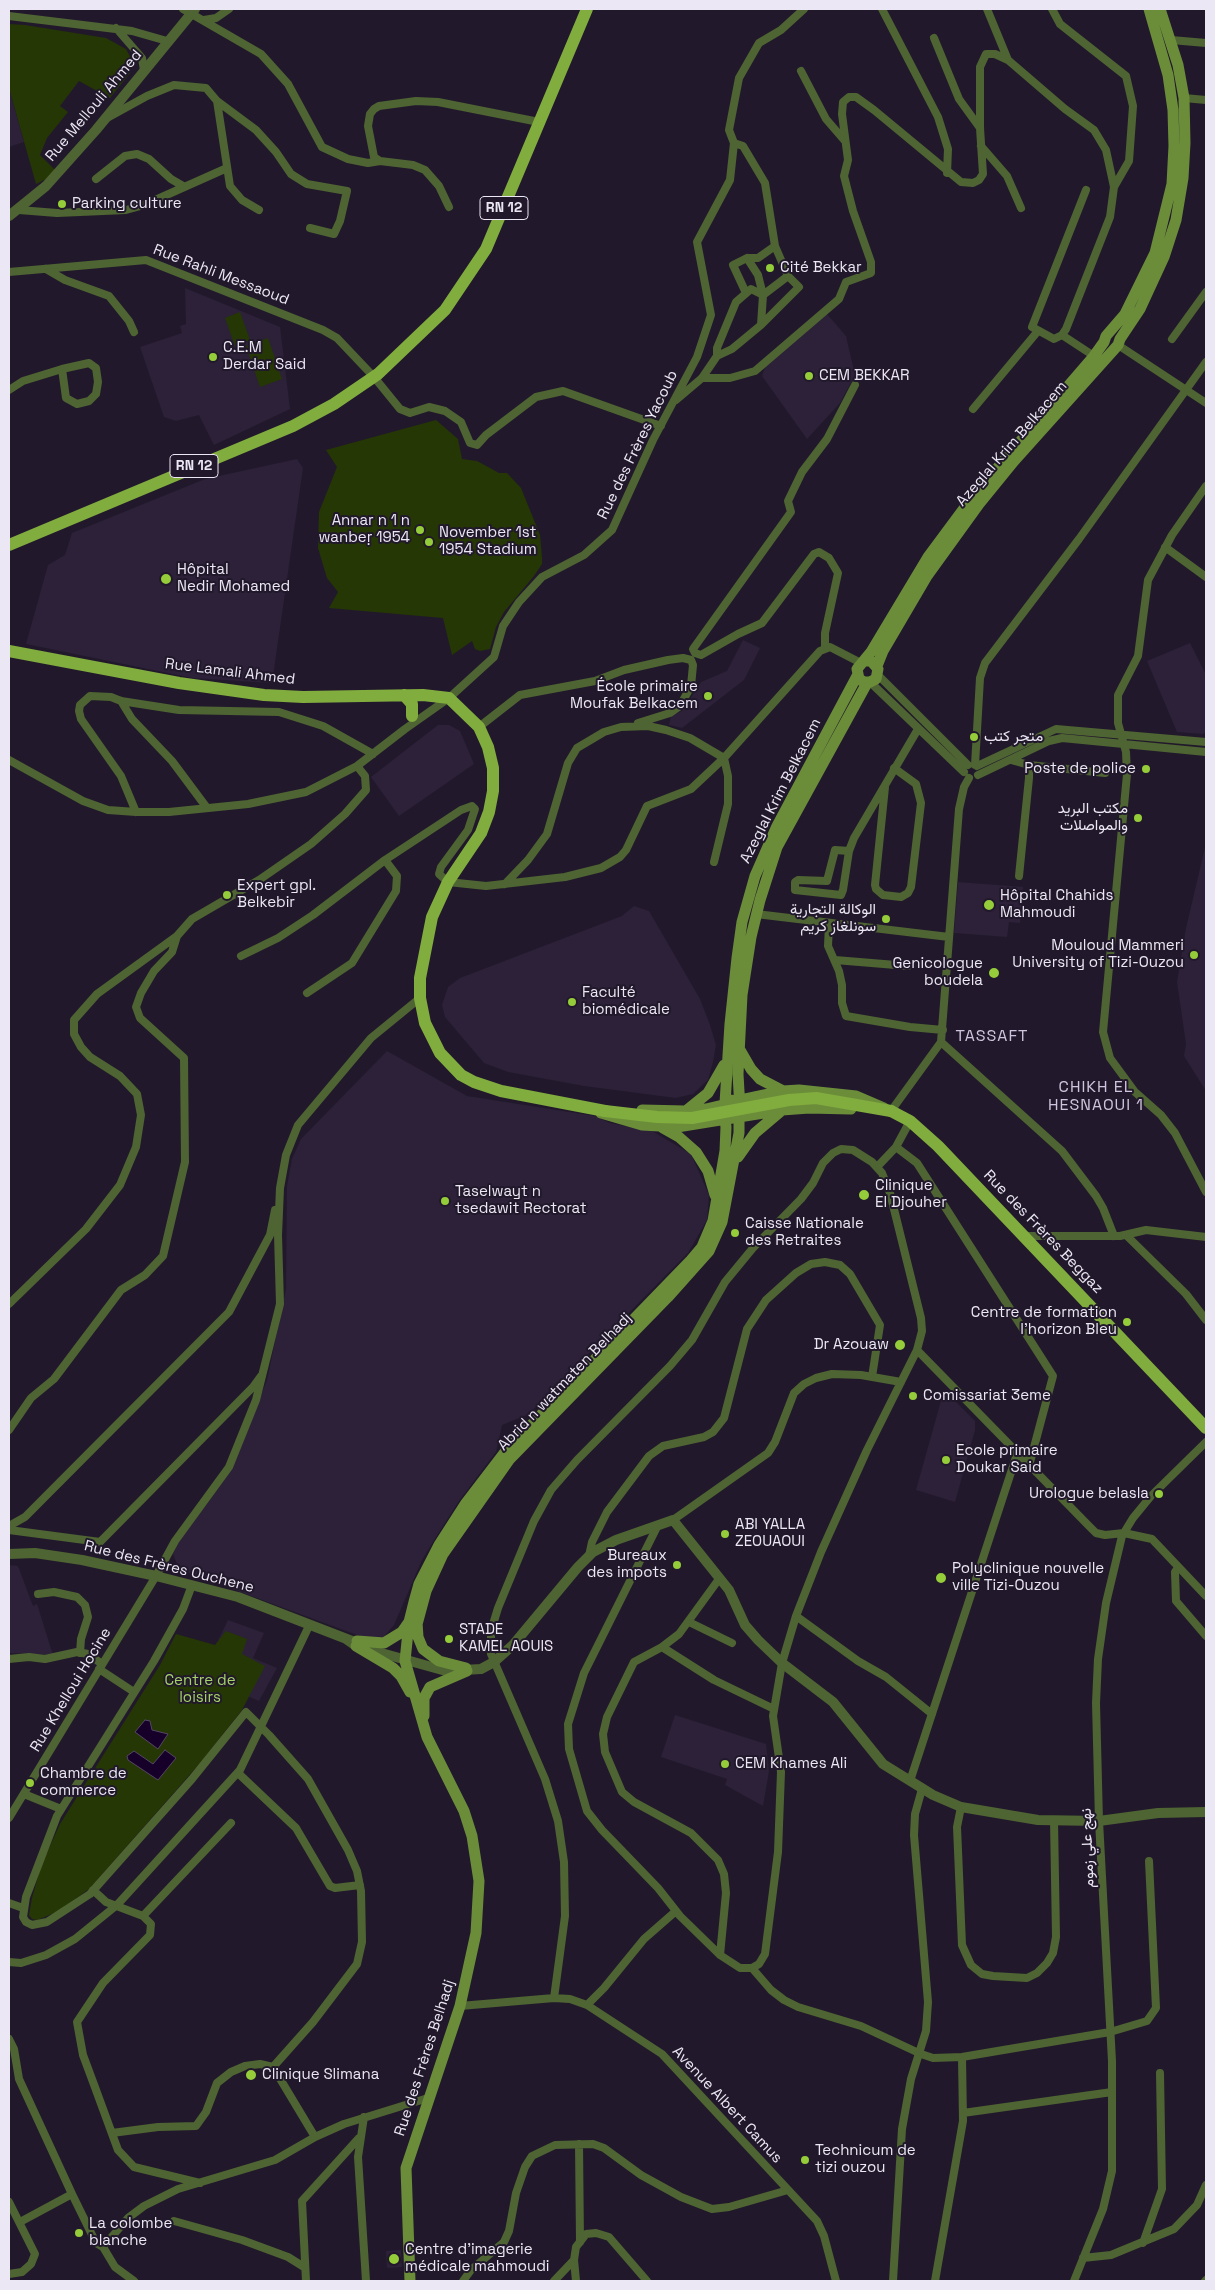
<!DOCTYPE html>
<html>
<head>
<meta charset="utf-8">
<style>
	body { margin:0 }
	#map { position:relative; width:1215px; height:2290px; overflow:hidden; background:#21192b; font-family:"Space Grotesk",sans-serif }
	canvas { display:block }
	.frame { position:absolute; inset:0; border:10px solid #ece7f4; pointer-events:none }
</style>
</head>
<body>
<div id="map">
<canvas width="1215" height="2290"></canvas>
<div class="frame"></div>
</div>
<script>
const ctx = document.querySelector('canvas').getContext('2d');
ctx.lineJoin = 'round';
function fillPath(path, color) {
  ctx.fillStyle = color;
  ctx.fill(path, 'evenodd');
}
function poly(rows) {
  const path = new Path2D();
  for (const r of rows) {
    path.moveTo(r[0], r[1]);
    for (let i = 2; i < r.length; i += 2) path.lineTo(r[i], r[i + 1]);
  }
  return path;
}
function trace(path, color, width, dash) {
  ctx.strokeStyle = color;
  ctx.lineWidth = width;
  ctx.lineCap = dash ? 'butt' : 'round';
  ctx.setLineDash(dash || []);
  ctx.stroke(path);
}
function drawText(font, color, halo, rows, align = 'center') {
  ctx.font = font + ' "Space Grotesk",Vazirmatn,sans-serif';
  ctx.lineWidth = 4;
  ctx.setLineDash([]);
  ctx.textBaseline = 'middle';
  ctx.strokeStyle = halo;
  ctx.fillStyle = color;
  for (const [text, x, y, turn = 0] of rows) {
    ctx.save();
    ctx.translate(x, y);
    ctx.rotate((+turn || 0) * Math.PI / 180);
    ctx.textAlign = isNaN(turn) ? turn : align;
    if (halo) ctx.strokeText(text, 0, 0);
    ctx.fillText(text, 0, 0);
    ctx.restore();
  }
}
fillPath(poly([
	[9,88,24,142,9,147],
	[185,288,280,327,290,409,214,445,199,415,176,421,164,417,140,347,182,333,180,326,186,324],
	[826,313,846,336,855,375,840,403,807,439,762,376,767,362],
	[297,459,303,468,272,683,192,678,26,644,48,565,65,555,72,533,205,479],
	[743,640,760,648,744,680,682,728,669,725,671,716,682,711,701,682,727,671],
	[1190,643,1206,675,1206,732,1203,734,1177,732,1147,661],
	[438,725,449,725,460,731,474,764,399,816,371,777],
	[1206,843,1206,1091,1184,1056,1186,1044,1177,982,1186,928],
	[958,882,1023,887,1020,923,1009,922,1007,937,954,933],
	[634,906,649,911,700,999,710,1025,716,1045,713,1062,708,1080,693,1094,676,1098,584,1086,508,1072,484,1063,445,1017,442,1005,448,987,460,978,622,916],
	[387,1051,467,1096,595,1116,610,1123,652,1131,691,1154,709,1195,707,1220,688,1253,529,1414,502,1425,496,1452,459,1501,436,1537,422,1560,394,1625,381,1640,368,1639,186,1572,177,1564,173,1554,178,1542,188,1527,207,1504,232,1469,267,1380,286,1289,287,1186,292,1159,301,1139],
	[944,1390,975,1421,975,1430,955,1502,916,1490],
	[9,1565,18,1566,33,1606,37,1604,53,1655,9,1653],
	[228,1620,264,1633,253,1658,277,1668,259,1701,201,1676],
	[675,1715,766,1744,769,1771,763,1806,725,1785,727,1779,661,1757],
	[401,2250,402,2267,387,2268,386,2251]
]), '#2c2138');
fillPath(poly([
	[9,24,25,25,106,38,126,49,133,62,130,73,110,98,79,81,60,106,68,112,47,138,40,155,58,173,36,184,9,88],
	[240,312,250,340,235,346,225,318],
	[268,338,282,379,260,387,246,346],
	[436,420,458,439,462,459,477,461,499,473,507,473,521,488,540,535,542,558,542,564,534,576,504,612,496,627,490,649,480,651,475,649,472,641,452,655,443,618,329,608,338,592,327,578,318,548,319,512,337,467,326,450],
	[226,1631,247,1639,242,1654,265,1666,242,1710,200,1763,89,1889,57,1912,37,1920,32,1919,29,1915,32,1898,41,1866,60,1824,160,1665,176,1634,215,1645]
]), '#253704');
const water = poly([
	[145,1720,150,1721,152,1730,168,1734,158,1749,135,1732,145,1720],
	[165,1750,176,1758,158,1780,128,1760,127,1756,134,1751,153,1764,165,1750]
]);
fillPath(water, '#16002a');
trace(water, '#564567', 1);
trace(poly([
	[183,9,261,54,288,84,322,147,348,159,368,163,380,161],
	[882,9,938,117,948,149,947,173],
	[987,9,1008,60],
	[1052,9,1060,24,1126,76,1133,106,1129,161,1114,187],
	[9,16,132,31,167,41],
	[204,20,216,18,229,9],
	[116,28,142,58,144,70],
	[934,38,959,99,980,128],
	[1171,40,1206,43],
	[801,71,826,119,845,141],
	[1184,98,1206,100],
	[217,101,256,130,276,152,291,174,307,184,347,191,340,221,334,234,310,228],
	[107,118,147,96,174,85,206,88,217,101,230,186,242,200,259,210],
	[734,143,729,130,739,78,759,43,781,30,804,9],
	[981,146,1007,176,1021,208],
	[96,179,125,156,137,154,149,159,171,179,183,186],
	[449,207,439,186,425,170,413,165,380,161,374,157,368,126,370,114,374,109,379,106,416,101,438,102,539,122],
	[19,210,57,213,126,210,144,205,227,168],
	[46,269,65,280,109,296,129,321,134,332],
	[9,272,146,260,323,330,337,338,374,377,400,409,410,413,429,407,445,411,461,422,470,443,477,445,486,435,536,397,563,391,661,426],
	[746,293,733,265,747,258,758,258,775,246,788,276,763,295,758,275,747,258],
	[761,325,799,287,788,276],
	[1062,335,1094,356],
	[1172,339,1206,292],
	[1118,345,1206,403],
	[702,378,730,378,755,371,839,299,846,282,871,273,871,262,853,211,844,176,848,160,842,114,843,102,849,97,856,97,874,110,961,182,973,183,979,180,983,174,980,128,980,67,986,54,995,54,1008,60,1065,109,1094,130,1106,150,1114,187,1110,217,1066,329,1062,335,1054,339,1032,327,1086,190],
	[9,390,23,381,62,369,89,363,96,368,98,382,96,394,89,401,77,404,66,398,62,369],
	[676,400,702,378,717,356,717,348,736,302,751,289,763,295,761,325,732,349,717,356],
	[973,409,1038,331],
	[1206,486,1172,535,1148,580,1138,656,1118,695,1118,723,1126,752,1127,774,1103,1032,1110,1058,1135,1092,1161,1115,1175,1133,1206,1192],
	[1165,547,1206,577],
	[825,647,825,633,838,573,829,558,819,552,814,554,762,623,738,634,701,655,695,653,693,649,791,512,788,501,802,472,827,439,855,385],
	[878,675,968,765],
	[870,682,964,772],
	[121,701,132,719,172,761,207,808],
	[479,727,520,695,595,681,624,670,668,660,683,658,691,660,693,665,691,686,680,706,670,713,638,723],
	[9,760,83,801,108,810,136,812,169,812,248,804,306,792,357,766,405,729,449,698,494,657,503,626,519,602,542,577,584,555,612,530,653,440,697,357,711,315,697,242,730,180,734,143,743,146,765,183,775,246],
	[1011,760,1029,765,1105,773],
	[975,765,980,678,985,663,1079,539,1206,362],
	[977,766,1056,729,1206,742],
	[978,775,1049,741,1062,738,1206,752],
	[885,787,875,885,876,889,883,895,901,897,908,893,911,887,921,803,916,784,894,768],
	[136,812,121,776,81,719,79,711,80,705,90,696,111,697,121,701,179,710,279,712,323,726,373,754],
	[849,851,835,850,827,881,798,880,795,882,795,890,841,895,843,890,849,851,854,838,918,729],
	[1019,876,1029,778,1029,765],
	[505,884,528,860,547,834,568,763,577,748,604,732,621,727,648,726,666,730,690,738,724,758,728,776,728,804,714,862],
	[756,914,949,937],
	[829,924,828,946,839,971,842,985,842,1003,846,1016,910,1027,943,1030],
	[241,956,278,938,313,915,385,860,461,810,472,806,475,809,468,830,441,867,439,874,448,882,486,886,565,877,601,868,620,857,626,850,647,806,691,789,724,758,820,651,830,647,861,663],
	[835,960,908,966],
	[307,993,352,963,396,891,397,876,385,860],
	[941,1042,1062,1151,1096,1196,1103,1208,1114,1236],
	[891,1111,941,1042,959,809,964,787,969,778],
	[896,1147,917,1163,1053,1376,1029,1466],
	[877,1167,896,1147,910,1121],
	[1126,1235,1186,1294,1206,1320],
	[1024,1236,1120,1236,1146,1230,1206,1237],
	[9,1304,86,1229,120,1185,136,1147,141,1115,137,1094,120,1076,90,1057,81,1047,74,1034,74,1020,97,994,177,936],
	[9,1430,31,1398,54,1379,121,1290,145,1275,163,1256,185,1162,184,1058,140,1018,136,1007,141,993,154,971,172,952,177,936,192,919,259,880,311,844,345,814,366,790,365,776,357,766],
	[673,1520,768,1453,775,1442,794,1393,804,1384,816,1378,832,1374,861,1375,901,1382],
	[658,1525,584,1673,568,1724,569,1749,587,1811,602,1830,658,1888,680,1916,720,1955,740,1968,752,1968,759,1964,765,1954,778,1852,781,1772,773,1716,782,1663,796,1616,821,1552,867,1450,917,1350],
	[9,1526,25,1517,229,1312,270,1235,275,1210],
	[9,1530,100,1542,253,1387,261,1376],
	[589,1556,592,1542,607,1512,649,1456,663,1446,704,1437,713,1432,724,1418,747,1329,766,1300,796,1273,811,1264,825,1262,840,1265,850,1274,880,1325,872,1377],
	[1178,1568,1175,1572,1176,1601,1206,1636],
	[719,1579,679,1634,662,1647,634,1662,607,1717,603,1734,605,1752,622,1792,634,1802,691,1833,718,1860,724,1874,726,1893,720,1955],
	[192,1585,183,1609,154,1661,57,1816,26,1897,23,1917,26,1922,32,1925,47,1922,90,1894,192,1779,246,1712,269,1735,308,1779,348,1850,357,1871,361,1891,362,1942,357,1964,313,2022,273,2067,315,2137],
	[38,1594,54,1592,77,1597,85,1605,88,1617,81,1639,80,1653],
	[796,1616,858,1661,886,1677,932,1714],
	[689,1622,732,1643],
	[662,1647,714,1680,774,1709],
	[9,1659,29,1657,45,1659,77,1652,88,1654,102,1664],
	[99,1669,134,1692],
	[238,1773,296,1828,330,1886,335,1888,360,1885],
	[910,1781,1017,1454],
	[24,1794,61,1809],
	[961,1807,957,1827,962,1945,971,1965,982,1974,993,1976,1027,1978,1037,1973,1047,1963,1053,1953,1056,1937,1054,1820],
	[9,1818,156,1576,175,1541,229,1467,256,1400,280,1304,278,1235,280,1188,286,1155,298,1125,371,1038,420,998],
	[93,1890,106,1902,143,1916,151,1924,150,1935,103,1983,77,2022,83,2055,96,2090,118,2150,134,2167,200,2183],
	[9,1903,23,1908],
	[143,1916,231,1823],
	[9,1962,21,1963,46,1955,75,1939,117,1905,240,1770,309,1626],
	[752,1968,771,1990,784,2000,798,2007,861,2026,921,2054,933,2058,962,2057,1110,2032,1147,2021,1156,2008,1149,1861],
	[554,1998,565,1916,564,1862,558,1821,545,1779,491,1654,491,1631,498,1608,534,1521,551,1490,577,1460,670,1366,692,1340,725,1282,753,1248,801,1199,813,1183,823,1163,833,1153,841,1149,853,1150,872,1162,882,1173,890,1193,921,1318,922,1331,917,1350,1088,1525,1096,1533,1105,1535,1124,1533,1152,1539,1206,1596],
	[587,2005,604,1988,644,1939,676,1911],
	[460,2006,554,1998,570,1999,587,2005,662,2054,817,2221,824,2236,836,2281],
	[9,2039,14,2049,19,2079,72,2194],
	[963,2113,1112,2092],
	[364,2117,358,2157,366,2281],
	[112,2133,158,2127,196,2126,206,2112,217,2083,231,2072,245,2066,260,2064,273,2067],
	[579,2144,580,2242],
	[9,2202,35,2254,31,2264,22,2272,9,2274],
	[174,2221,242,2240,288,2257,304,2267],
	[20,2222,72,2194,96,2243,103,2247,128,2218,144,2206,178,2189,275,2160,315,2137,344,2124,428,2098],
	[1143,2243,1162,2189,1160,2073],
	[103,2247,115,2267,134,2281],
	[1083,2258,1111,2255,1174,2229,1197,2205,1206,2185],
	[306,2281,302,2201,359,2138],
	[463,2281,471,2270,504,2242,509,2231,516,2193,525,2167,532,2156,555,2145,593,2144,604,2148,641,2175,681,2197,712,2209,729,2207,788,2190],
	[554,2281,574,2260],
	[576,2281,574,2260,576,2247,586,2234,596,2233,609,2237,647,2281],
	[893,2281,902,2129,911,2079,926,2031,928,2002,914,1835,915,1814,922,1789],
	[935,2281,963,2121,962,2057],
	[1074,2281,1103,2209,1112,2171,1112,2061,1099,1821,1096,1703,1098,1659,1106,1603,1122,1536,1133,1518,1151,1496,1206,1442],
	[1205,2281,1206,2280]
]), '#4f6433', 8);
trace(poly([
	[9,216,46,186,96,130,195,9],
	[9,1554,35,1553,82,1560,156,1576,238,1597,352,1641],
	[346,1639,356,1646,446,1671,481,1669,494,1662,513,1645,578,1567,593,1552,616,1540,673,1520,729,1590,745,1625,758,1640,782,1663,833,1702,883,1764,933,1795,961,1807,1038,1820,1099,1821,1158,1813,1206,1812]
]), '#4f6433', 10);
trace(poly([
	[864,661,871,661,878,669,876,679,870,682,864,682,859,679,857,669,871,652,928,557,974,495,1094,356,1104,342,1106,336,1125,314,1155,253,1172,184,1174,146,1173,110,1168,75,1149,9],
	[877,666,883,651,927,576,979,504,1014,461,1118,345,1120,339,1140,309,1164,257,1176,220,1183,178,1185,143,1184,98,1178,65,1160,9],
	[740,1050,751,1069,760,1079,783,1091],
	[725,1103,730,1024,737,958,742,922,755,876,777,826,857,676],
	[642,1110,685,1111,706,1109,723,1105,730,1100,736,1101,783,1091,799,1090,856,1096,884,1108],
	[687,1110,708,1093,724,1065],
	[601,1113,642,1125,677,1127,782,1110,809,1108,851,1109],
	[736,1117,740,1109,738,1074,742,995,751,937,760,900,777,847,867,683],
	[663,1128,679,1137,696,1152,708,1171,715,1195],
	[738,1157,755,1133,781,1111],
	[417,1622,418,1637,423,1649,439,1661,466,1668],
	[416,1628,426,1591,443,1554,509,1460,668,1297,709,1251,722,1222,739,1133,739,1112],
	[357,1641,384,1643,402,1632,409,1622],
	[356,1646,393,1668,401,1676,410,1692],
	[424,1716,424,1698,430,1687,467,1671],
	[410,2281,406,2168,460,2006,476,1933,479,1881,472,1836,464,1811,427,1737,405,1661,409,1622,414,1602,419,1584,439,1545,466,1503,505,1452,691,1260,702,1247,713,1221,725,1151,726,1127,723,1105]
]), '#6b8d3a', 11);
trace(poly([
	[9,545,293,426,334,404,378,374,445,310,486,249,587,9],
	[9,651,179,683,264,695,303,697,423,695,449,698,479,727,488,747,493,768,493,791,489,812,481,833,448,882,432,917,420,978,420,998,425,1023,440,1053,461,1075,474,1082,501,1091,605,1111],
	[404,695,412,704,412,716],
	[891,1111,910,1121,938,1146,1206,1428]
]), '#81ac3e', 12);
trace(poly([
	[605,1111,657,1117,692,1118,789,1100,816,1098,891,1111]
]), '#81ac3e', 12);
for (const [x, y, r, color] of [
	[62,204,5,"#95cc3a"],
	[770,268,5,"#95cc3a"],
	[213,357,5,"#95cc3a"],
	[809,376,5,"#95cc3a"],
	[420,530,5,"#95cc3a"],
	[429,542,5,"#95cc3a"],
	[166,579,6,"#95cc3a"],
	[708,696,5,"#95cc3a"],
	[974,737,5,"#95cc3a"],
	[1146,769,5,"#95cc3a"],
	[1138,818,5,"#95cc3a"],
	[227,895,5,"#95cc3a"],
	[989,905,6,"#95cc3a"],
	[886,919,5,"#95cc3a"],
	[1194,955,5,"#95cc3a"],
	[994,973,6,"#95cc3a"],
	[572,1002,5,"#95cc3a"],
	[864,1195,6,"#95cc3a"],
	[445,1201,5,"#95cc3a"],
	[735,1233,5,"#95cc3a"],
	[1127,1322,5,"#95cc3a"],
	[900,1345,6,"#95cc3a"],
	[913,1396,5,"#95cc3a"],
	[946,1460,5,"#95cc3a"],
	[1159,1494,5,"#95cc3a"],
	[725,1534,5,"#95cc3a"],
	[677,1565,5,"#95cc3a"],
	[941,1578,6,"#95cc3a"],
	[449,1639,5,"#95cc3a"],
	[725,1764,5,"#95cc3a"],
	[30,1783,5,"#95cc3a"],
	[251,2075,6,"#95cc3a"],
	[805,2160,5,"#95cc3a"],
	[79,2233,5,"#95cc3a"],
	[394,2259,6,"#95cc3a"]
]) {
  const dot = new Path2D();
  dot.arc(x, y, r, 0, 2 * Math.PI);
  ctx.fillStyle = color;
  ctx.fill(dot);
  trace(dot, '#21192b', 2);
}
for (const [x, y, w] of [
	[504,208,48],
	[194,466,48]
]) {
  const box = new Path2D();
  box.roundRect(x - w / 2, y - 11.5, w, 23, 4);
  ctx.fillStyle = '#21192b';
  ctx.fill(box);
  trace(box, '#ece7f4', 1);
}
drawText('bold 14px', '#ece7f4', null, [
	["RN 12",504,208],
	["RN 12",194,466]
]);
drawText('15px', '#ece7f4', '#21192b', [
	["Rue Mellouli Ahmed",94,106,-50],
	["Rue Rahli Messaoud",221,275,21],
	["Azeglal Krim Belkacem",1012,444,-49],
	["Rue des Frères Yacoub",638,445,-64],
	["Rue Lamali Ahmed",230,672,7],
	["Azeglal Krim Belkacem",781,791,-63],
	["Rue des Frères Beggaz",1043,1232,46],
	["Abrid n watmaten Belhadj",565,1382,-46],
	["Rue des Frères Ouchene",169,1567,14],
	["Rue Khelloui Hocine",71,1690,-59],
	["نهج علي زموم",1088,1848,-92],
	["Rue des Frères Belhadj",425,2058,-72],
	["Avenue Albert Camus",727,2105,47]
]);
drawText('15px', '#ece7f4', '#21192b', [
	["Parking culture",72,204],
	["Cité Bekkar",780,268],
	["C.E.M",223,348],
	["Derdar Said",223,365],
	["CEM BEKKAR",819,376],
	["Annar n 1 n",410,521,"right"],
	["wanbeṛ 1954",410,538,"right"],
	["November 1st",439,533],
	["1954 Stadium",439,550],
	["Hôpital",177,570],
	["Nedir Mohamed",177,587],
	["École primaire",698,687,"right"],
	["Moufak Belkacem",698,704,"right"],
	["متجر كتب",984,737],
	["Poste de police",1136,769,"right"],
	["مكتب البريد",1128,809,"right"],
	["والمواصلات",1128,826,"right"],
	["Expert gpl.",237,886],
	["Belkebir",237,903],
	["Hôpital Chahids",1000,896],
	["Mahmoudi",1000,913],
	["الوكالة التجارية",876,910,"right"],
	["سونلغاز كريم",876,927,"right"],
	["Mouloud Mammeri",1184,946,"right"],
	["University of Tizi-Ouzou",1184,963,"right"],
	["Genicologue",983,964,"right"],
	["boudela",983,981,"right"],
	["Faculté",582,993],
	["biomédicale",582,1010],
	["Clinique",875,1186],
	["El Djouher",875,1203],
	["Taselwayt n",455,1192],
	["tsedawit Rectorat",455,1209],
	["Caisse Nationale",745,1224],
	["des Retraites",745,1241],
	["Centre de formation",1117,1313,"right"],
	["l’horizon Bleu",1117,1330,"right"],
	["Dr Azouaw",889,1345,"right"],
	["Comissariat 3eme",923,1396],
	["Ecole primaire",956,1451],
	["Doukar Said",956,1468],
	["Urologue belasla",1149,1494,"right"],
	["ABI YALLA",735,1525],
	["ZEOUAOUI",735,1542],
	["Bureaux",667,1556,"right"],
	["des impots",667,1573,"right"],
	["Polyclinique nouvelle",952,1569],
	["ville Tizi-Ouzou",952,1586],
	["STADE",459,1630],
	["KAMEL AOUIS",459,1647],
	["CEM Khames Ali",735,1764],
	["Chambre de",40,1774],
	["commerce",40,1791],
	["Clinique Slimana",262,2075],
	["Technicum de",815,2151],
	["tizi ouzou",815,2168],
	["La colombe",89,2224],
	["blanche",89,2241],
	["Centre d'imagerie",405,2250],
	["médicale mahmoudi",405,2267]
], 'left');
drawText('15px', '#a5d268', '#21192b', [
	["Centre de",200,1681],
	["loisirs",200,1698]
]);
ctx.letterSpacing = '1px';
drawText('16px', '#cfc4dd', '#21192b', [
	["TASSAFT",992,1037],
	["CHIKH EL",1096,1088],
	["HESNAOUI 1",1096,1106]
]);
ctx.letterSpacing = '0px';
</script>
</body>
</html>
